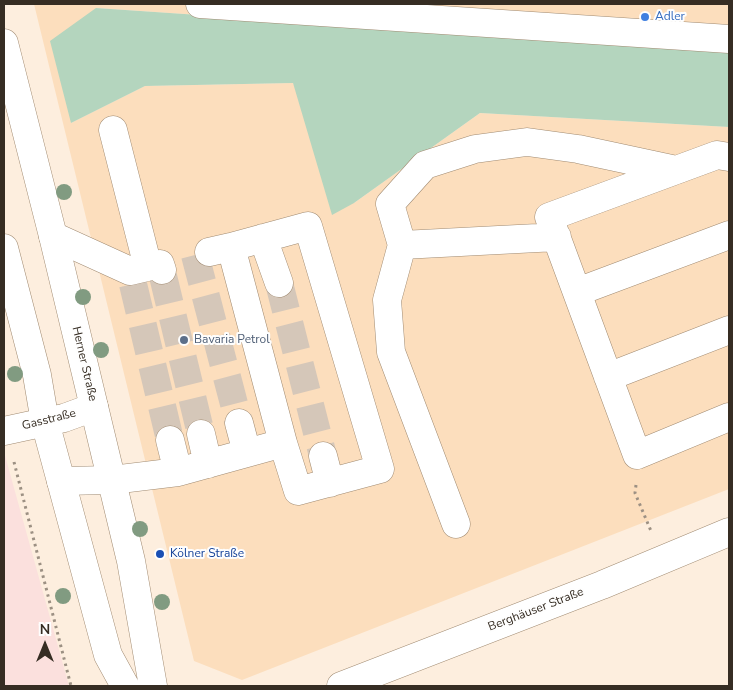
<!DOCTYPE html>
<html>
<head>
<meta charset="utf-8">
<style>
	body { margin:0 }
	#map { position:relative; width:733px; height:690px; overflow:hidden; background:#fdeede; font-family:"Nunito Sans",sans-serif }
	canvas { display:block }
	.frame { position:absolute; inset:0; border:5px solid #362d23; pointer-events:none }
	.north { position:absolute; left:20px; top:620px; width:50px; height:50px; -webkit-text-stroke:4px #fefefe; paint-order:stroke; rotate:0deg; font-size:14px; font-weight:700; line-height:20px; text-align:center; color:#362d23 }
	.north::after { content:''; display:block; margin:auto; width:18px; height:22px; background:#362d23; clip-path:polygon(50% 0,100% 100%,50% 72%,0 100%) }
</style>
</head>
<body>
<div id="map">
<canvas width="733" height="690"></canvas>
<div class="frame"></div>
<div class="north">N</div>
</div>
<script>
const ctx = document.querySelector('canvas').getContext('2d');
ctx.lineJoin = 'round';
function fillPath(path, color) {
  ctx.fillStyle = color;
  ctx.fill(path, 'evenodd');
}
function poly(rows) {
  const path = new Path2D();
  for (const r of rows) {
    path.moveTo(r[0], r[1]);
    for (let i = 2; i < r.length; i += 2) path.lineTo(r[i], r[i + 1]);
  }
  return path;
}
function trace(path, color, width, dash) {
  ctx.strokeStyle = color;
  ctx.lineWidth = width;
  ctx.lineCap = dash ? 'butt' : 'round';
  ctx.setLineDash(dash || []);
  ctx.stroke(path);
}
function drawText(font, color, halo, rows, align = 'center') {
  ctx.font = font + ' "Nunito Sans",sans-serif';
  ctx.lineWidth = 4;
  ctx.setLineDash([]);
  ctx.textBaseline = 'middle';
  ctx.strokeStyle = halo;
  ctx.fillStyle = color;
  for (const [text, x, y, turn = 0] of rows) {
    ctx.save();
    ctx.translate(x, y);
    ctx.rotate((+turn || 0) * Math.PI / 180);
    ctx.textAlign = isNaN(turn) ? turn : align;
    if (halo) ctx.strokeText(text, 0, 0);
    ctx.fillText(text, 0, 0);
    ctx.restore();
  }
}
fillPath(poly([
	[34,4,729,4,729,51,96,8,71,123,145,86,293,83,354,203,480,113,729,127,729,489,242,680,194,661]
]), '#fcdebd');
fillPath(poly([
	[4,452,69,686,4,686]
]), '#fbe0dd');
fillPath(poly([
	[96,8,729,51,729,127,480,113,354,203,332,215,293,83,145,86,71,123,50,41]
]), '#b4d5be');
trace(poly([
	[195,255,239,423],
	[163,276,201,434],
	[279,283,323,456],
	[133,284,170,440]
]), '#d5c7b9', 28, [28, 14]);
const minor = poly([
	[200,4,729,39],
	[113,130,148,267],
	[729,157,717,155,549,217,637,455,729,417],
	[53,236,130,271,160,264,162,270],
	[557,237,402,245,390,204,425,165,475,149,527,142,578,149,676,170],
	[263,238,279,283],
	[402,245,387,300,391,352,456,524],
	[231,247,308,226,380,469,298,491,283,443],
	[577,292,729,235],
	[608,377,729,330],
	[239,423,247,453],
	[4,431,64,418,94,407],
	[201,434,208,464],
	[170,440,178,472],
	[323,456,330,483],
	[61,481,112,480,178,472,283,443,231,247,209,252],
	[341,686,602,585,729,532]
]);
const major = poly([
	[4,43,53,236,131,561,153,686],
	[4,248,37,375,45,422,108,655,125,686]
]);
trace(minor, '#a18b72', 29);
trace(major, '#a18b72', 29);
trace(poly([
	[14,462,71,686],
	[636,485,635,493,651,531]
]), '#9c9083', 3, [2.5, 4]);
trace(minor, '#fff', 28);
trace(major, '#fff', 28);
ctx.fillStyle = '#819b81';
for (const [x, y] of [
	[64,192],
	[83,297],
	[101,350],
	[15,374],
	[140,529],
	[63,596],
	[162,602]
]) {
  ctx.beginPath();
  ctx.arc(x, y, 8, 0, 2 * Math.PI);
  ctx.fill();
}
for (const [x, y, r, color] of [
	[645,17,5,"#3f7fe0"],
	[184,340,5,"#5c6f8a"],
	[160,554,5,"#1a4fb4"]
]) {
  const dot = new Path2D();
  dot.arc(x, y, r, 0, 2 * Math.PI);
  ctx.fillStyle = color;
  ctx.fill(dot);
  trace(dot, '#fefefe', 2);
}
drawText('12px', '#366cbe', '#fefefe', [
	["Adler",655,17]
], 'left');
drawText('12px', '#4e5e75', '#fefefe', [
	["Bavaria Petrol",194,340]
], 'left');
drawText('12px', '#362d23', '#fefefe', [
	["Herner Straße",84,364,77],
	["Gasstraße",49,420,-14],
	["Berghäuser Straße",536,610,-21]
]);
drawText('12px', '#164399', '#fefefe', [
	["Kölner Straße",170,554]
], 'left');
</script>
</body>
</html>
